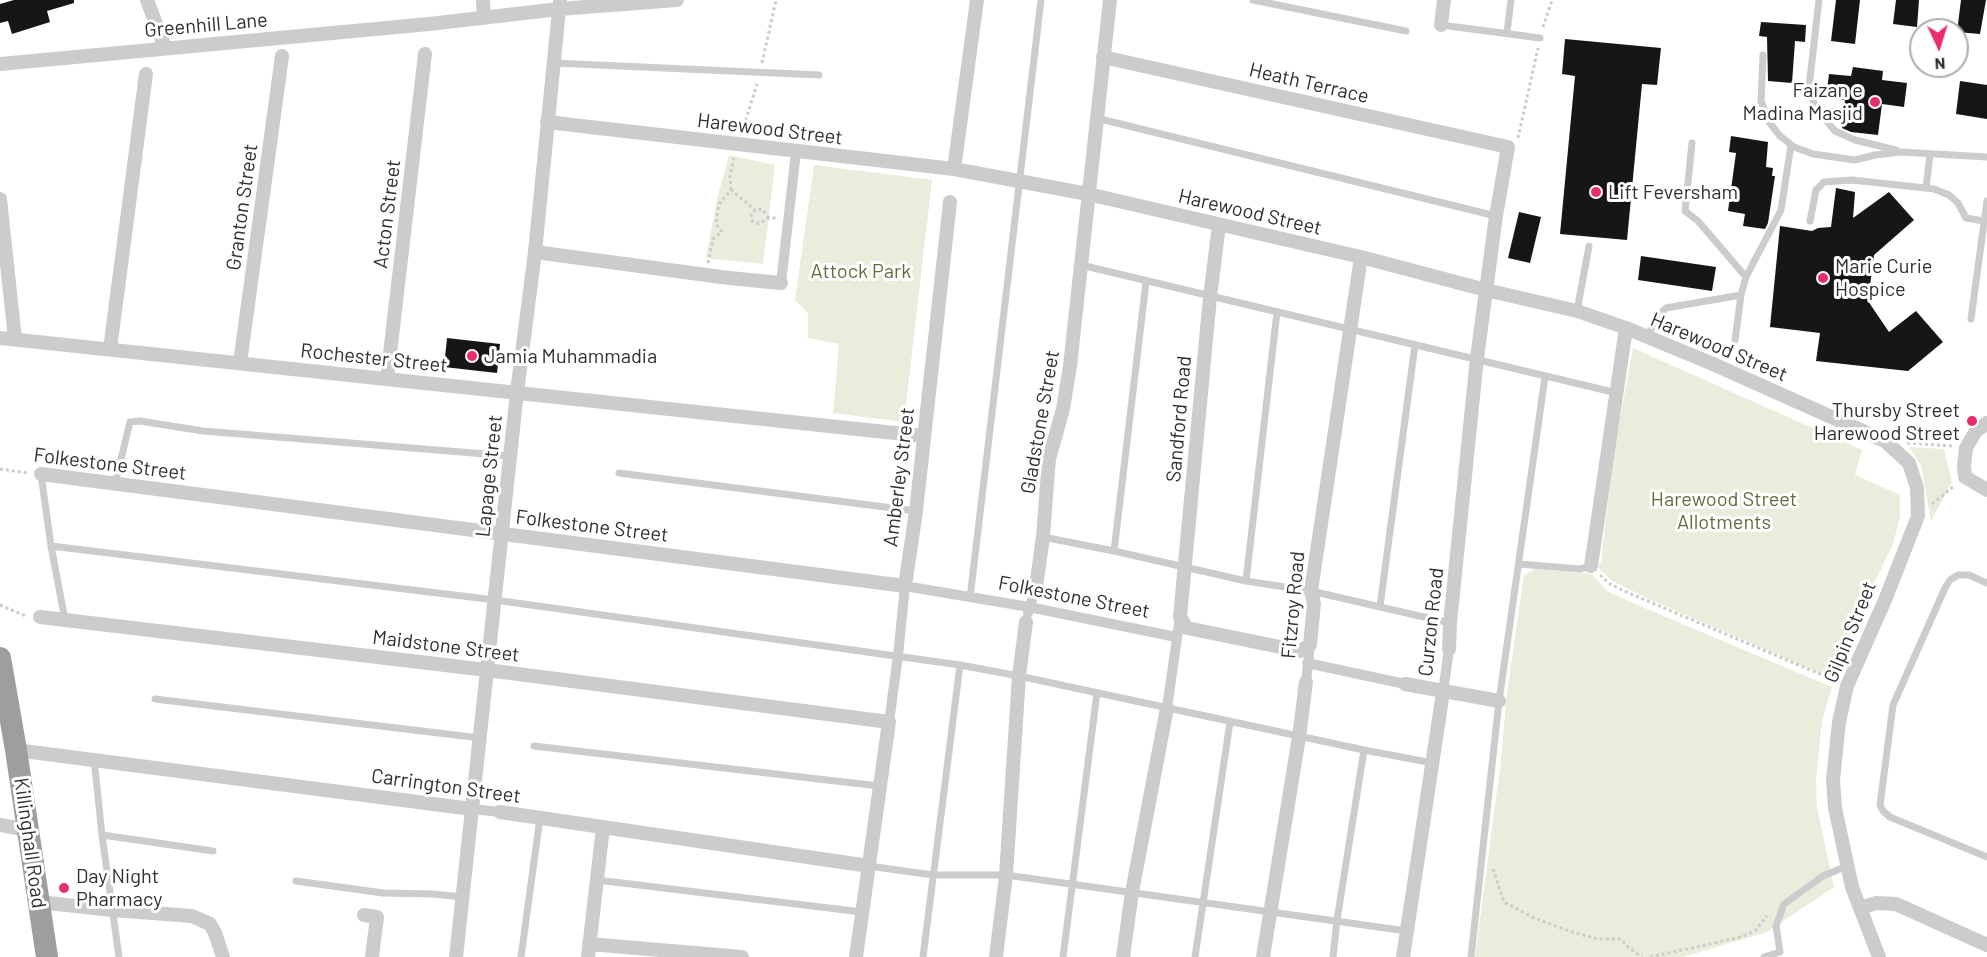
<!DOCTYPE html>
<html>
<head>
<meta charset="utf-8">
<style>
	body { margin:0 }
	#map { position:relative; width:1987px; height:957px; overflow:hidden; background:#fff; font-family:Barlow,sans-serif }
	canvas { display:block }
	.north { position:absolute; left:1909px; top:18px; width:60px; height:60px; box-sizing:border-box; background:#fff; border:2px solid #acacac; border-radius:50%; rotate:176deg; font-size:16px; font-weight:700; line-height:24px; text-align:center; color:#2f2f2f }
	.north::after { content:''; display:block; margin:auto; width:21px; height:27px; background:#eb2c6c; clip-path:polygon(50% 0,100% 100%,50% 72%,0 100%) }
</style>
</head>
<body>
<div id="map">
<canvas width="1987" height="957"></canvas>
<div class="north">N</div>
</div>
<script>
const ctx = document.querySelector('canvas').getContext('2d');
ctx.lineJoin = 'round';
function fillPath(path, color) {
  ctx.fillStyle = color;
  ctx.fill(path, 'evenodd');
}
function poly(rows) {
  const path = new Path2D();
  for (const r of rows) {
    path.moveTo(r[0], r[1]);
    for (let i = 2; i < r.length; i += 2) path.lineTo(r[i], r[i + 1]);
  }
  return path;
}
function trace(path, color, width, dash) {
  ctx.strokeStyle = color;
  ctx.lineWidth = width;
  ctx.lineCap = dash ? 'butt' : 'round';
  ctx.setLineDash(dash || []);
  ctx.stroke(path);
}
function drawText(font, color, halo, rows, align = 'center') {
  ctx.font = font + ' Barlow,sans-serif';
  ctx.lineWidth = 6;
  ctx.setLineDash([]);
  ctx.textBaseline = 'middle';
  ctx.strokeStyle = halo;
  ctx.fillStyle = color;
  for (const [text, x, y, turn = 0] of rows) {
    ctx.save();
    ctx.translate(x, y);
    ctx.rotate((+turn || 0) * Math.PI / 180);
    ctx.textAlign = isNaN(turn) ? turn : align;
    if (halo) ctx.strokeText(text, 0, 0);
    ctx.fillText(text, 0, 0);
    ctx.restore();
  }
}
fillPath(poly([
	[729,155,775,165,763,264,706,258,717,199],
	[814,165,932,180,904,422,833,413,839,344,808,338,808,313,795,300],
	[1633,348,1862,450,1855,475,1900,495,1900,517,1893,544,1829,677,1649,599,1612,581,1598,567,1601,562,1614,451],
	[1909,447,1944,449,1952,482,1931,521,1921,465],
	[1536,569,1592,574,1607,591,1628,601,1832,687,1822,721,1816,779,1817,807,1834,887,1767,932,1683,957,1475,957,1501,760,1506,701,1524,575]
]), '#e9eddc');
fillPath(poly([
	[14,0,74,0,74,3,47,11,50,22,12,34,8,21,0,23,0,4],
	[1836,0,1860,0,1855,44,1831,41],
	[1896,0,1919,0,1917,27,1893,24],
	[1961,0,1986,0,1980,34,1957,32],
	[1761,22,1806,25,1805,42,1795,41,1792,83,1768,81,1767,37,1759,36],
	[1565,39,1661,48,1657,85,1642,84,1627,240,1560,234,1575,76,1562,74],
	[1853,67,1883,71,1882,80,1907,83,1904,107,1882,104,1878,135,1851,132,1842,128,1845,100,1826,98,1829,74,1851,76],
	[1960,81,1987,85,1987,119,1956,114],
	[1731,136,1768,142,1766,167,1773,168,1772,176,1775,176,1768,223,1765,229,1743,226,1745,214,1728,211,1736,153,1729,152],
	[1836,188,1855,192,1853,218,1889,192,1914,220,1874,255,1868,301,1889,332,1916,311,1943,342,1908,371,1816,361,1820,333,1770,327,1780,226,1812,231,1818,228,1831,227],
	[1519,212,1541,217,1530,263,1508,258],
	[1641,256,1716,267,1712,291,1638,280],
	[447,338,500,344,497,373,444,367]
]), '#161616');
trace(poly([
	[1543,27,1552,0],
	[762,63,776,0],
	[742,132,757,84],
	[1518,138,1538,48],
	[731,190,730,176,734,158],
	[769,218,762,209,755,210,751,214,752,221,759,224,769,218,776,218],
	[708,263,713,239,722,232,716,224,719,204,731,190,755,210],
	[1907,443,1952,446],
	[0,469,28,473],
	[1932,504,1954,486],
	[1600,575,1610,584,1631,594,1834,680],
	[0,605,26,616],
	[1493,869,1504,902,1534,918,1569,931,1598,939,1621,939,1628,947,1642,957],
	[1650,957,1741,937,1755,931,1767,916]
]), '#ccc', 3, [3, 3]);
trace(poly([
	[1253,0,1406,31],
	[1819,0,1809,87,1815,107,1835,131,1855,140,1896,150],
	[1441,25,1540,38],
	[1507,32,1511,0],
	[1763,55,1761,101,1769,122,1780,136,1794,147,1813,154,1855,160,1875,155,1901,152,1987,157],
	[553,63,819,75],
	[1096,118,1496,216],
	[1692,143,1685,211,1698,221,1746,277],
	[1926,188,1930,154],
	[1810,221,1816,190,1824,182,1852,180,1934,189,1949,195,1958,203,1966,218,1984,221],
	[1081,265,1617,393],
	[1577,311,1589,246],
	[1971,319,1987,201],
	[1647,336,1659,315,1666,308,1741,295,1746,277,1781,210,1791,145],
	[1735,340,1741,295],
	[619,473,916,511],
	[41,474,51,546,65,620],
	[115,484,130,422,140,421,203,431,510,456],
	[1043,537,1114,551,1246,581,1311,591,1450,623],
	[51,546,495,600,960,665,1019,676,1364,750,1433,763],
	[1114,551,1146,282],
	[1519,564,1580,569,1591,566],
	[1246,581,1277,312],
	[1987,583,1969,575,1958,575,1950,580,1945,588,1893,705,1880,805,1883,811,1890,817,1987,857],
	[970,598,1041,0],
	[1380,606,1415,345],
	[155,699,480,738],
	[534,746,879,786],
	[94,759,102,835,119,957],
	[102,835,213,851],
	[869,866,933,875,1006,875,1407,931],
	[597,880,862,912],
	[296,881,383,893,433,894,462,897],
	[521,957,540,818],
	[923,957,960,665],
	[1063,957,1097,693],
	[1195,957,1230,722],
	[1333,957,1337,920,1364,750],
	[1471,957,1499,701,1545,377],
	[1764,957,1780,952,1776,926,1784,904,1823,876,1847,866]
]), '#ccc', 7);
trace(poly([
	[781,283,796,152],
	[1028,613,1036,587],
	[1307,663,1405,684],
	[1306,682,1310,645],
	[1443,692,1449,649],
	[1167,708,1180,617],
	[889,722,898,656,905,586,1029,607,1176,637],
	[472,809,500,812]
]), '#ccc', 10);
trace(poly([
	[147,0,165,48],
	[483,0,484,17],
	[1441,25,1444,0],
	[1103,57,1508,147,1496,216,1477,358,1450,623,1449,649],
	[0,64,429,24,559,9,677,0],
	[547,122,954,169,1088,194,1361,257,1486,290,1577,311,1626,328,1713,364,1885,441,1909,463,1917,488,1918,516,1885,600,1847,686,1839,722,1833,780,1835,808,1852,887,1879,957],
	[954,169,977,0],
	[0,199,15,339],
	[1219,225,1210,297,1180,617,1187,628,1300,651,1310,645,1314,604,1311,591,1361,257],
	[535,252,729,278,781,283],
	[0,338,923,436],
	[110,349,146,74],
	[240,363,282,56],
	[387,379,425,54],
	[1987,423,1976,431,1966,448,1964,466,1965,477,1987,490],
	[41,474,905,586,916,511,950,202],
	[1591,566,1626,328],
	[1036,587,1043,537,1049,459,1063,409,1070,366,1110,0],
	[40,617,487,670,889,722,856,957],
	[1405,684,1499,701],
	[16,750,472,809],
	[500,812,869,866],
	[0,825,28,830],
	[39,902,112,910,192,916,210,924,215,933,223,957],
	[1860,908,1876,903,1896,904,1987,945],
	[364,915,377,917,372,957],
	[589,944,742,957],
	[456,957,517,392,535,252,560,0],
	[588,957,603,827],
	[996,957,1006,875,1019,676,1026,622],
	[1123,957,1132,892,1167,708],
	[1263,957,1299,737,1306,682],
	[1403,957,1443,692]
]), '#ccc', 14);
trace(poly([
	[0,658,16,750,47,957]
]), '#9e9e9e', 22);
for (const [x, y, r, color] of [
	[1875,102,6,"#eb2c6c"],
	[1596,192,6,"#eb2c6c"],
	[1823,278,6,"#eb2c6c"],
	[472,356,6,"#eb2c6c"],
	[1972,421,6,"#eb2c6c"],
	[64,888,6,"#eb2c6c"]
]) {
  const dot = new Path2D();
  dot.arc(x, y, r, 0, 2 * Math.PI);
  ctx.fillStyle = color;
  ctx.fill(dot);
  trace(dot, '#fff', 2);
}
drawText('20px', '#2f2f2f', '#fff', [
	["Greenhill Lane",206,25,-5],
	["Heath Terrace",1309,83,13],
	["Harewood Street",770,129,7],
	["Granton Street",242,207,-82],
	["Harewood Street",1250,212,13],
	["Acton Street",387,214,-83],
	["Harewood Street",1719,347,23],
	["Rochester Street",374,358,6],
	["Sandford Road",1179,419,-85],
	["Gladstone Street",1040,422,-80],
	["Folkestone Street",110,464,7],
	["Lapage Street",489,476,-84],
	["Amberley Street",899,477,-83],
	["Folkestone Street",592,526,7],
	["Folkestone Street",1074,597,11],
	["Fitzroy Road",1293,605,-85],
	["Curzon Road",1431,622,-84],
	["Gilpin Street",1850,632,-68],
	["Maidstone Street",446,646,7],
	["Carrington Street",446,786,8],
	["Killinghall Road",30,843,82]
]);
drawText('20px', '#2f2f2f', '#fff', [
	["Faizan e",1863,90,"right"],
	["Madina Masjid",1863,113,"right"],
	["Lift Feversham",1608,192],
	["Marie Curie",1835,266],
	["Hospice",1835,289],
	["Jamia Muhammadia",484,356],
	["Thursby Street",1960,410,"right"],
	["Harewood Street",1960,433,"right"],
	["Day Night",76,876],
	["Pharmacy",76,899]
], 'left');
drawText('20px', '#5f6c3b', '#fff', [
	["Attock Park",861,271],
	["Harewood Street",1724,499],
	["Allotments",1724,522]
]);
</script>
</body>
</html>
